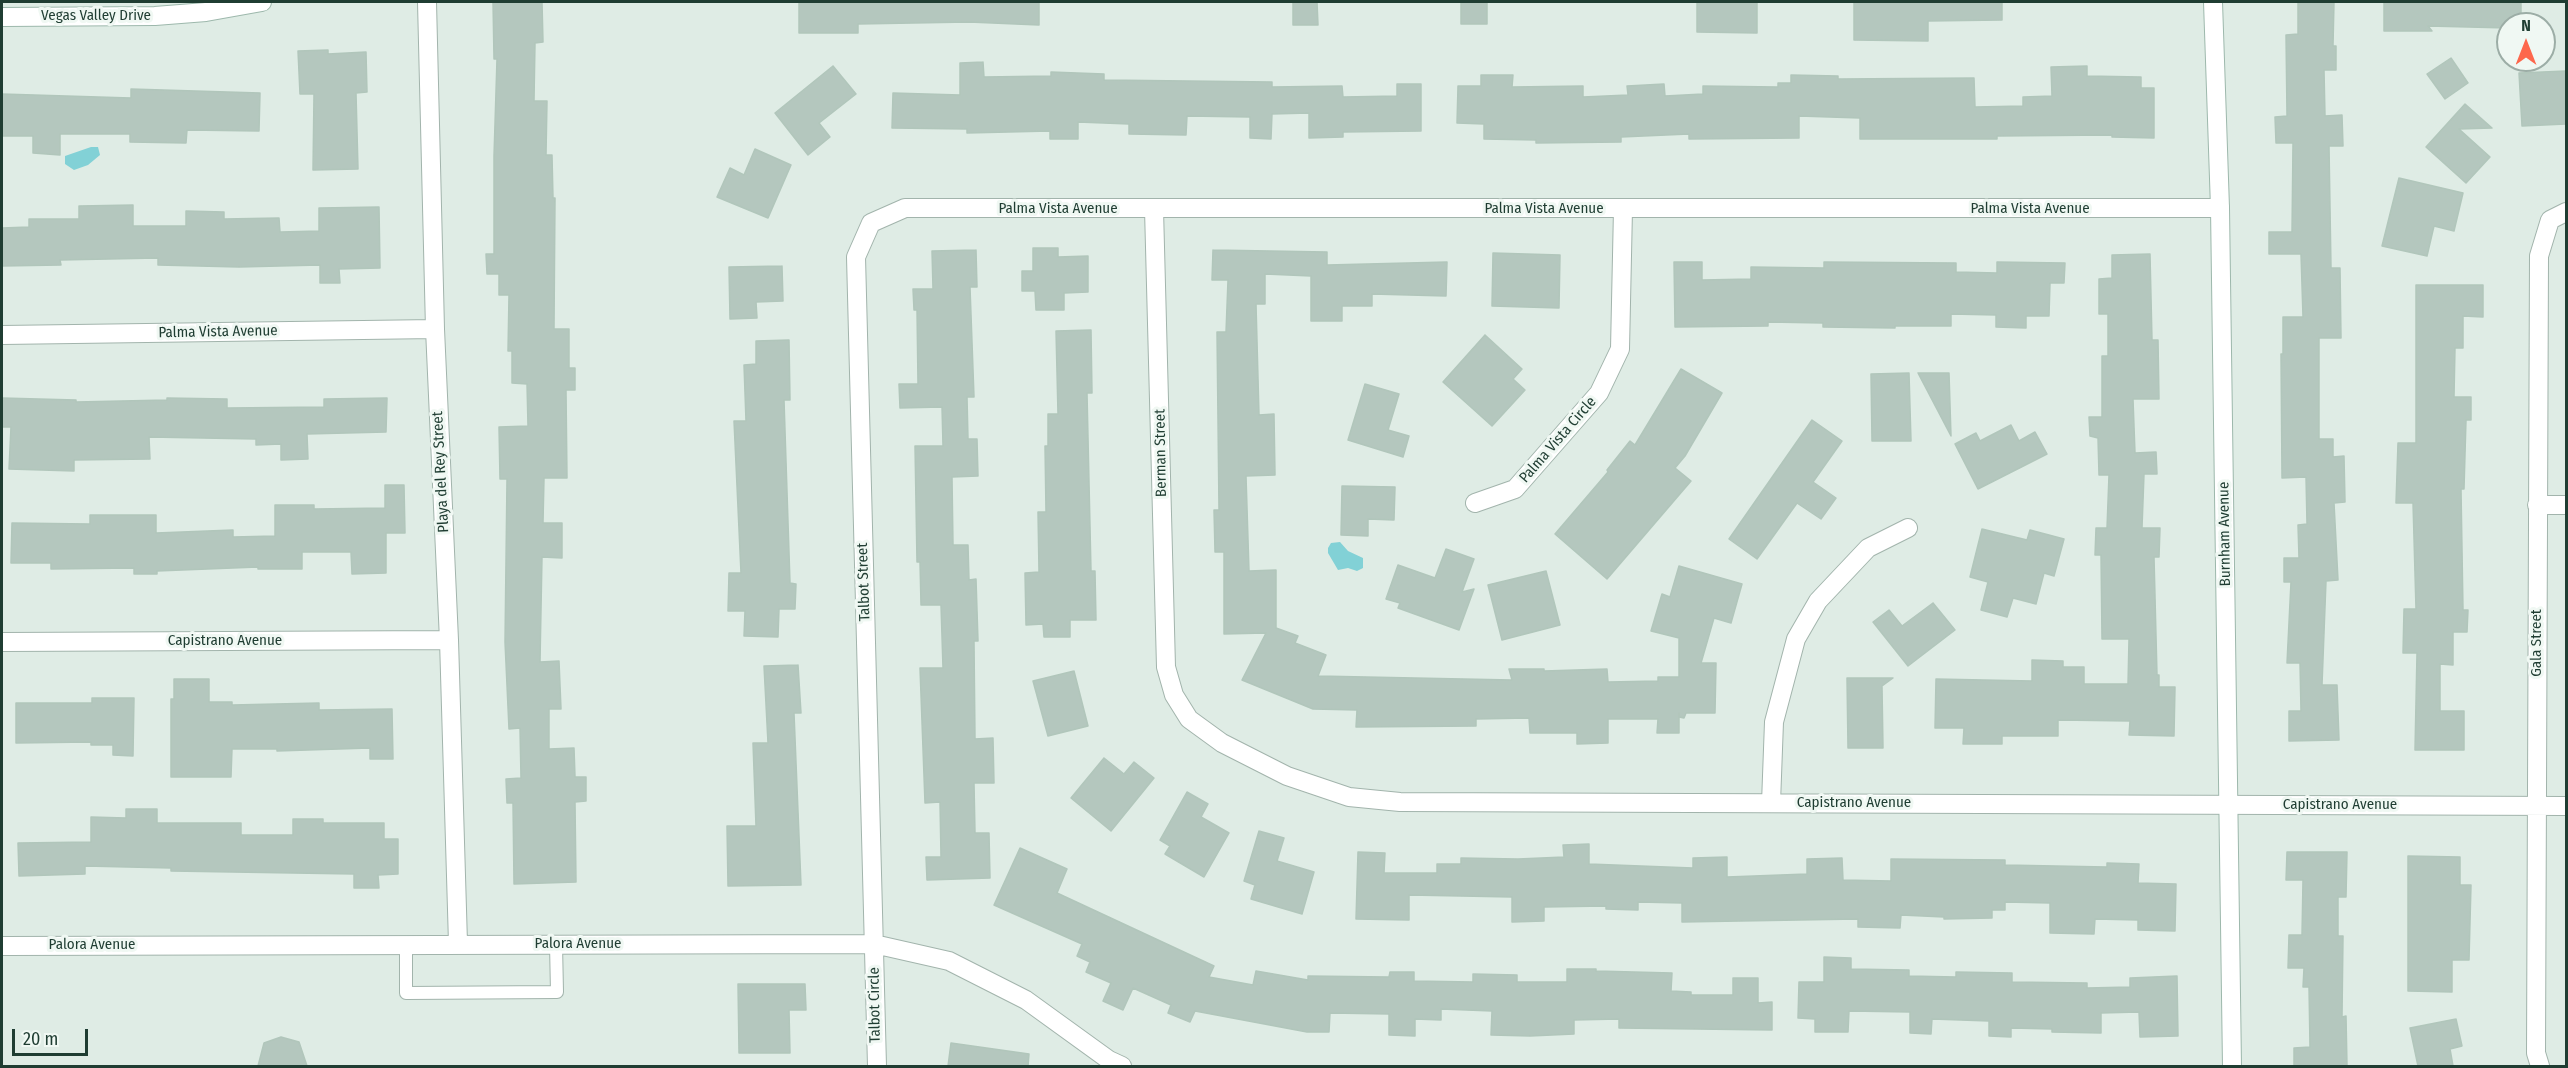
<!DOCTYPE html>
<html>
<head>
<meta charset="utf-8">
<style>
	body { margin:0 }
	#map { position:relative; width:2568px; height:1068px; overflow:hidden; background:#dfece5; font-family:"Fira Sans Condensed",sans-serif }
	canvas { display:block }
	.frame { position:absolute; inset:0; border:3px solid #1f3d32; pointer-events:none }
	.north { position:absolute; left:2496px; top:12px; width:60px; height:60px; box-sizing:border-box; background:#f0f8f3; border:2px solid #9cada6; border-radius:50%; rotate:0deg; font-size:16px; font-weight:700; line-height:24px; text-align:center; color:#1f3d32 }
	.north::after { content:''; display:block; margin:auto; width:21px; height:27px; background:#fd674c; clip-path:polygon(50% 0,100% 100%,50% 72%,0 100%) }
	.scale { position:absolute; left:12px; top:1029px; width:76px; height:27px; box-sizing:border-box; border:3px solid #1f3d32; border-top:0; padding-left:8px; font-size:18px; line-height:21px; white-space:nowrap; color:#1f3d32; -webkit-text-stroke:4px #f0f8f3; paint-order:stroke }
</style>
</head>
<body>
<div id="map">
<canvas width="2568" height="1068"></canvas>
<div class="frame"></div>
<div class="north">N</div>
<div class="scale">20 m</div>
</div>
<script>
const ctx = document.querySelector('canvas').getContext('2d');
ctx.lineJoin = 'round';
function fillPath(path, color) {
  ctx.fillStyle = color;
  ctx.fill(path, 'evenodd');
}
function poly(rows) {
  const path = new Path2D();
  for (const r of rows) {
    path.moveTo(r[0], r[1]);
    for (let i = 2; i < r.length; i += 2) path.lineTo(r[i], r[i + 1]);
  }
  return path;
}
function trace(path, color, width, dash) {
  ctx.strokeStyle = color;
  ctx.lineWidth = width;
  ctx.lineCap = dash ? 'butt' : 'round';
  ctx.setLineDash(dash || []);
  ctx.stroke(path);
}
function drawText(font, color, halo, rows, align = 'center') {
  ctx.font = font + ' "Fira Sans Condensed",sans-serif';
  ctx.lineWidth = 6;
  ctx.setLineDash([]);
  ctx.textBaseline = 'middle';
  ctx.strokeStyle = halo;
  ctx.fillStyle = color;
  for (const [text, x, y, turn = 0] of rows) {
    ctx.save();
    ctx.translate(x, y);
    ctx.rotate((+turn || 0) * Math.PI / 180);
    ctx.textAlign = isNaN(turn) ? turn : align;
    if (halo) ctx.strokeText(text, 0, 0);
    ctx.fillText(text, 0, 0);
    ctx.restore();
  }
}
fillPath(poly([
	[91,147,98,147,100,155,88,165,74,170,65,164,65,156],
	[1340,542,1348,551,1363,558,1363,568,1357,571,1348,568,1338,570,1328,553,1328,548,1331,543]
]), '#82d1d6');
const building = poly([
	[493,2,542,2,543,42,535,43,534,101,547,101,546,155,552,155,553,198,555,198,554,329,569,329,569,368,575,368,575,390,566,390,567,478,544,478,543,523,562,523,562,558,542,557,540,662,559,661,561,709,549,709,549,749,574,748,575,777,586,777,586,801,575,802,576,882,514,884,513,803,507,803,506,779,521,778,520,728,509,729,505,642,507,479,500,479,499,427,528,426,527,384,512,383,512,351,508,351,509,295,499,295,499,274,487,274,486,254,494,254,494,156,497,59,494,59,493,2],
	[799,2,1039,2,1039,25,969,22,858,24,858,33,799,33,799,2],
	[1293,2,1317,2,1318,25,1293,25,1293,2],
	[1461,2,1487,2,1487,24,1461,24,1461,2],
	[1697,2,1757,2,1757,33,1697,32,1697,2],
	[1854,2,2002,2,2002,20,1928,21,1928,41,1854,40,1854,2],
	[2298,2,2334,2,2333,46,2336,46,2336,70,2324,70,2325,116,2342,115,2343,146,2329,146,2331,268,2340,268,2341,338,2319,338,2319,439,2333,439,2333,457,2344,456,2345,502,2334,503,2338,580,2326,581,2322,685,2337,685,2339,740,2289,741,2289,711,2301,711,2300,663,2287,663,2291,582,2284,582,2284,558,2299,558,2298,525,2307,524,2306,477,2282,478,2281,354,2283,354,2283,317,2303,317,2301,254,2269,254,2269,232,2292,232,2293,143,2276,143,2275,117,2287,116,2286,35,2298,34,2298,2],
	[2384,2,2521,2,2521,24,2508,24,2508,28,2428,26,2432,31,2384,31,2384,2],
	[328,50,328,54,366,52,367,92,356,93,358,169,313,170,314,94,300,94,298,51,328,50],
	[2451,58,2468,83,2445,99,2427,74,2451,58],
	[983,62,984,77,1051,76,1051,72,1104,74,1104,80,1272,82,1272,87,1342,86,1343,97,1397,96,1397,84,1421,84,1421,131,1343,132,1343,137,1309,138,1309,113,1272,114,1271,139,1250,138,1250,117,1187,116,1186,135,1129,134,1129,124,1078,122,1078,139,1050,139,1050,131,967,133,967,129,892,128,893,93,960,95,960,63,983,62],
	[833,66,856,94,819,123,830,137,808,155,775,113,833,66],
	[2087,66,2087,76,2141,77,2141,88,2154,88,2154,138,2112,137,2112,135,1997,136,1997,139,1860,139,1860,118,1799,116,1799,138,1689,139,1689,134,1621,137,1621,142,1536,143,1536,140,1484,139,1484,124,1457,123,1458,86,1481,86,1481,75,1513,75,1512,87,1583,86,1583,97,1628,95,1627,86,1664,84,1665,96,1703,94,1703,86,1778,87,1778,83,1791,83,1791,75,1838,76,1838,79,1974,78,1975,107,2023,106,2023,97,2052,96,2051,67,2087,66],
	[2566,71,2566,124,2522,126,2519,73,2566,71],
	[131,89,260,93,259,131,187,130,186,143,130,142,130,134,60,134,60,155,33,153,33,136,2,136,2,94,131,98,131,89],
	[2465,104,2492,128,2459,129,2490,157,2466,183,2426,147,2465,104],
	[755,149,791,165,768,218,717,197,730,168,744,175,755,149],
	[2399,178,2463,193,2454,231,2434,226,2427,256,2382,246,2399,178],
	[133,205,133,226,186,226,186,211,224,212,224,219,279,218,280,232,319,231,319,208,379,207,380,268,339,269,340,283,320,283,320,265,239,267,158,265,158,258,60,260,61,265,2,266,2,228,29,227,29,219,79,219,79,206,133,205],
	[1033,248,1058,248,1058,257,1088,256,1088,292,1064,293,1064,310,1036,310,1035,291,1022,291,1022,271,1033,271,1033,248],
	[976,250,977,287,970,287,974,397,967,397,968,439,977,439,978,476,952,477,953,545,968,545,969,580,976,579,978,641,974,641,975,739,993,738,994,783,974,783,975,833,989,833,990,878,927,880,926,857,941,857,940,802,925,803,920,668,943,668,941,605,921,605,920,562,917,562,915,446,943,446,942,407,900,408,899,384,918,384,917,310,914,310,913,289,933,289,932,251,976,250],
	[1213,250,1327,252,1327,265,1447,262,1446,296,1372,294,1372,306,1342,306,1342,321,1311,321,1311,276,1265,274,1265,304,1256,304,1259,415,1274,414,1275,475,1246,476,1249,571,1276,570,1276,628,1298,636,1295,643,1326,655,1318,676,1512,680,1509,669,1544,669,1544,671,1607,669,1608,682,1658,681,1658,677,1679,677,1679,638,1651,631,1662,594,1670,597,1679,566,1742,584,1731,623,1714,618,1701,663,1716,663,1715,713,1686,713,1684,718,1679,717,1679,713,1679,733,1657,733,1658,719,1608,719,1608,743,1577,744,1577,733,1530,733,1529,718,1476,719,1476,726,1356,727,1357,710,1313,709,1242,680,1266,633,1224,634,1224,552,1215,552,1214,510,1219,510,1217,332,1226,332,1228,280,1212,280,1213,250],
	[1493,253,1560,255,1559,308,1492,306,1493,253],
	[2150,254,2152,340,2158,340,2159,399,2133,399,2135,453,2156,452,2157,474,2144,474,2142,528,2160,528,2159,557,2154,557,2157,675,2159,675,2159,687,2175,687,2174,736,2129,735,2130,721,2058,720,2058,736,2002,736,2002,744,1963,744,1964,728,1935,728,1936,679,2032,681,2032,660,2063,661,2063,667,2084,667,2084,684,2128,684,2129,639,2102,639,2101,555,2095,555,2096,528,2107,528,2109,475,2099,475,2098,438,2090,436,2089,417,2102,417,2102,356,2108,356,2108,314,2099,314,2099,279,2112,278,2112,255,2150,254],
	[1674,262,1702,262,1702,280,1751,279,1751,267,1824,268,1824,262,1956,263,1956,272,1997,273,1997,262,2065,263,2064,283,2050,283,2049,316,2026,316,2026,328,1996,327,1996,315,1951,314,1951,326,1895,326,1895,328,1823,327,1823,323,1768,322,1768,326,1675,327,1674,262],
	[782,266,783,301,756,302,757,318,730,319,729,267,782,266],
	[2416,285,2483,285,2483,317,2463,316,2463,348,2455,348,2454,397,2471,397,2471,420,2466,420,2464,489,2461,489,2463,610,2468,610,2467,632,2453,632,2453,665,2440,664,2440,711,2464,711,2464,750,2415,750,2417,653,2403,653,2404,609,2416,609,2413,503,2396,503,2398,443,2416,443,2416,285],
	[1091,330,1092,393,1087,393,1091,571,1095,571,1096,620,1070,620,1070,637,1044,637,1043,624,1026,625,1025,573,1039,572,1038,512,1046,512,1045,446,1048,446,1048,414,1058,414,1056,331,1091,330],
	[1485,335,1522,369,1513,379,1525,390,1492,426,1443,382,1485,335],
	[789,340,790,400,784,400,790,583,796,584,795,609,779,609,778,637,744,636,745,611,728,611,729,573,741,573,734,421,746,421,744,365,756,364,756,341,789,340],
	[1681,369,1722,393,1685,456,1675,468,1691,481,1607,579,1555,534,1608,472,1607,470,1630,441,1635,445,1681,369],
	[1909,373,1911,441,1872,441,1871,374,1909,373],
	[1918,373,1949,373,1951,436,1918,373],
	[1365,384,1399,394,1388,430,1409,436,1403,457,1348,440,1365,384],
	[2,398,76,400,76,402,167,400,167,398,227,399,227,408,324,407,324,399,387,398,386,432,307,434,308,459,281,460,281,444,256,445,256,439,149,437,150,459,74,460,74,471,9,469,11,427,2,427,2,398],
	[1812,420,1842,441,1813,482,1836,498,1821,519,1797,503,1757,559,1729,539,1812,420],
	[2011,425,2019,441,2035,432,2047,454,1978,489,1955,444,1976,433,1980,441,2011,425],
	[385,485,404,485,405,533,386,533,386,573,352,574,351,552,302,552,302,569,258,569,258,567,157,571,157,574,134,574,134,568,51,569,51,563,11,563,12,523,90,524,90,515,156,515,156,533,233,530,233,537,275,536,275,505,314,505,314,509,385,508,385,485],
	[1342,486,1395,487,1394,520,1368,519,1368,536,1341,535,1342,486],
	[1982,529,2027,540,2030,530,2064,539,2054,576,2044,573,2036,604,2013,598,2007,617,1981,610,1988,582,1970,577,1982,529],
	[1446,549,1474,559,1462,592,1474,589,1459,630,1398,608,1400,603,1386,599,1398,565,1435,578,1446,549],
	[1546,571,1560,625,1502,640,1488,585,1546,571],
	[1933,603,1955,630,1908,666,1873,622,1889,610,1902,626,1933,603],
	[798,665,801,713,794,713,801,885,728,886,727,826,756,826,753,743,768,743,764,666,798,665],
	[1074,671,1088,726,1048,736,1033,681,1074,671],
	[1847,678,1893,678,1882,686,1883,748,1848,748,1847,678],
	[174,679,209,679,209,702,232,702,232,705,319,703,319,710,392,709,393,759,370,759,370,748,277,751,277,749,232,749,231,777,171,777,171,699,174,699,174,679],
	[92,698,134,698,133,756,113,755,113,745,91,745,91,742,16,743,16,703,92,703,92,698],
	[1104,758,1124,774,1134,762,1154,778,1111,831,1071,798,1104,758],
	[1187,792,1208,804,1201,817,1229,833,1204,877,1165,854,1170,846,1160,840,1187,792],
	[126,809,157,809,157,823,241,823,241,835,293,835,293,819,323,819,323,823,384,823,384,839,398,839,398,874,378,875,379,888,354,888,354,874,171,871,171,868,85,866,85,874,19,876,18,843,91,842,91,817,126,818,126,809],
	[1259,831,1284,838,1277,861,1314,872,1302,914,1251,899,1255,885,1244,881,1259,831],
	[1589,844,1589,864,1693,868,1693,858,1727,857,1727,877,1807,874,1807,859,1842,858,1843,880,1891,881,1891,859,2005,860,2005,865,2107,867,2107,863,2139,864,2138,883,2176,884,2175,931,2138,930,2138,920,2095,919,2094,934,2050,933,2050,903,2005,902,2005,910,1992,910,1992,918,1944,919,1944,917,1901,915,1900,928,1858,927,1858,919,1682,922,1682,903,1638,902,1638,910,1606,909,1606,906,1544,907,1544,921,1512,922,1512,897,1409,895,1409,920,1356,919,1358,852,1385,853,1384,873,1437,873,1437,864,1461,864,1461,858,1518,859,1564,857,1563,845,1589,844],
	[1020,848,1067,869,1057,893,1214,966,1209,977,1253,985,1256,971,1308,980,1308,976,1389,977,1390,972,1414,972,1414,981,1473,982,1473,974,1517,975,1517,982,1567,982,1567,969,1596,969,1596,971,1672,973,1671,991,1691,992,1691,995,1733,995,1733,978,1758,978,1758,1003,1772,1002,1772,1030,1619,1028,1619,1019,1574,1020,1574,1034,1530,1036,1491,1035,1492,1011,1441,1009,1441,1020,1415,1019,1415,1036,1389,1035,1389,1014,1330,1013,1329,1032,1307,1032,1195,1011,1190,1022,1168,1013,1171,1005,1133,988,1123,1010,1103,1001,1111,983,1086,972,1090,962,1077,956,1082,944,994,905,1020,848],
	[2287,852,2347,852,2346,897,2338,897,2338,936,2343,936,2342,1017,2346,1016,2347,1066,2294,1066,2294,1048,2310,1047,2309,987,2303,987,2304,968,2288,968,2289,935,2302,935,2303,880,2286,880,2287,852],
	[2408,856,2460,857,2460,885,2471,885,2469,960,2452,960,2452,992,2408,991,2408,856],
	[1824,957,1851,958,1851,969,1909,970,1909,976,1956,977,1956,972,2012,973,2012,982,2087,983,2087,988,2130,987,2130,978,2177,976,2178,1036,2140,1037,2139,1012,2101,1013,2101,1033,2052,1032,2052,1029,2011,1028,2011,1037,1989,1036,1989,1021,1932,1019,1931,1034,1910,1033,1910,1012,1849,1011,1848,1032,1815,1032,1815,1019,1798,1018,1799,982,1824,982,1824,957],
	[738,984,805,984,806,1010,789,1010,790,1053,739,1053,738,984],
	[2456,1019,2462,1046,2450,1049,2453,1066,2418,1066,2410,1028,2456,1019],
	[281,1037,299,1042,307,1066,258,1066,264,1043,281,1037],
	[951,1043,1029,1054,1028,1066,948,1066,951,1043]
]);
fillPath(building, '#b4c7be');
trace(building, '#b1c6bb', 1.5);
const lane = poly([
	[406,944,406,993,557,992,556,944]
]);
const street = poly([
	[427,2,435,329,449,640,458,943],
	[1154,209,1166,667,1174,695,1189,719,1222,743,1287,776,1349,797,1400,802,2566,806],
	[2,335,435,329],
	[1475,503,1515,489,1599,393,1620,349,1623,209],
	[2537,505,2566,505],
	[2,642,449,640],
	[1771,803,1774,722,1796,639,1818,601,1868,548,1908,528],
	[2,946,874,944,949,961,1026,1000,1109,1060,1122,1066],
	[877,1066,856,257,871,223,905,208,2220,208],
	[2540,1066,2536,1053,2539,256,2550,220,2566,212]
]);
const secondary = poly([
	[2213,2,2220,208,2232,1066],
	[2,17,155,16,206,12,262,2]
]);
trace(lane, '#a2b4ac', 14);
trace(street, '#a2b4ac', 20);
trace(secondary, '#9db8ac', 20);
trace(lane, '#fff', 12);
trace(street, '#fff', 18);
trace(secondary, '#fff', 18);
drawText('15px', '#1f3d32', '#f0f8f3', [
	["Vegas Valley Drive",96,16],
	["Palma Vista Avenue",1058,209],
	["Palma Vista Avenue",1544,209],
	["Palma Vista Avenue",2030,209],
	["Palma Vista Avenue",218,332,-1],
	["Palma Vista Circle",1558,440,-49],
	["Berman Street",1161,453,-91],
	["Playa del Rey Street",441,472,-93],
	["Burnham Avenue",2225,534,-91],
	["Talbot Street",864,582,-92],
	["Capistrano Avenue",225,641],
	["Gala Street",2537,643,-90],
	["Capistrano Avenue",1854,803],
	["Capistrano Avenue",2340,805],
	["Palora Avenue",578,944],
	["Palora Avenue",92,945],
	["Talbot Circle",875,1005,-91]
]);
</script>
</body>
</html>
